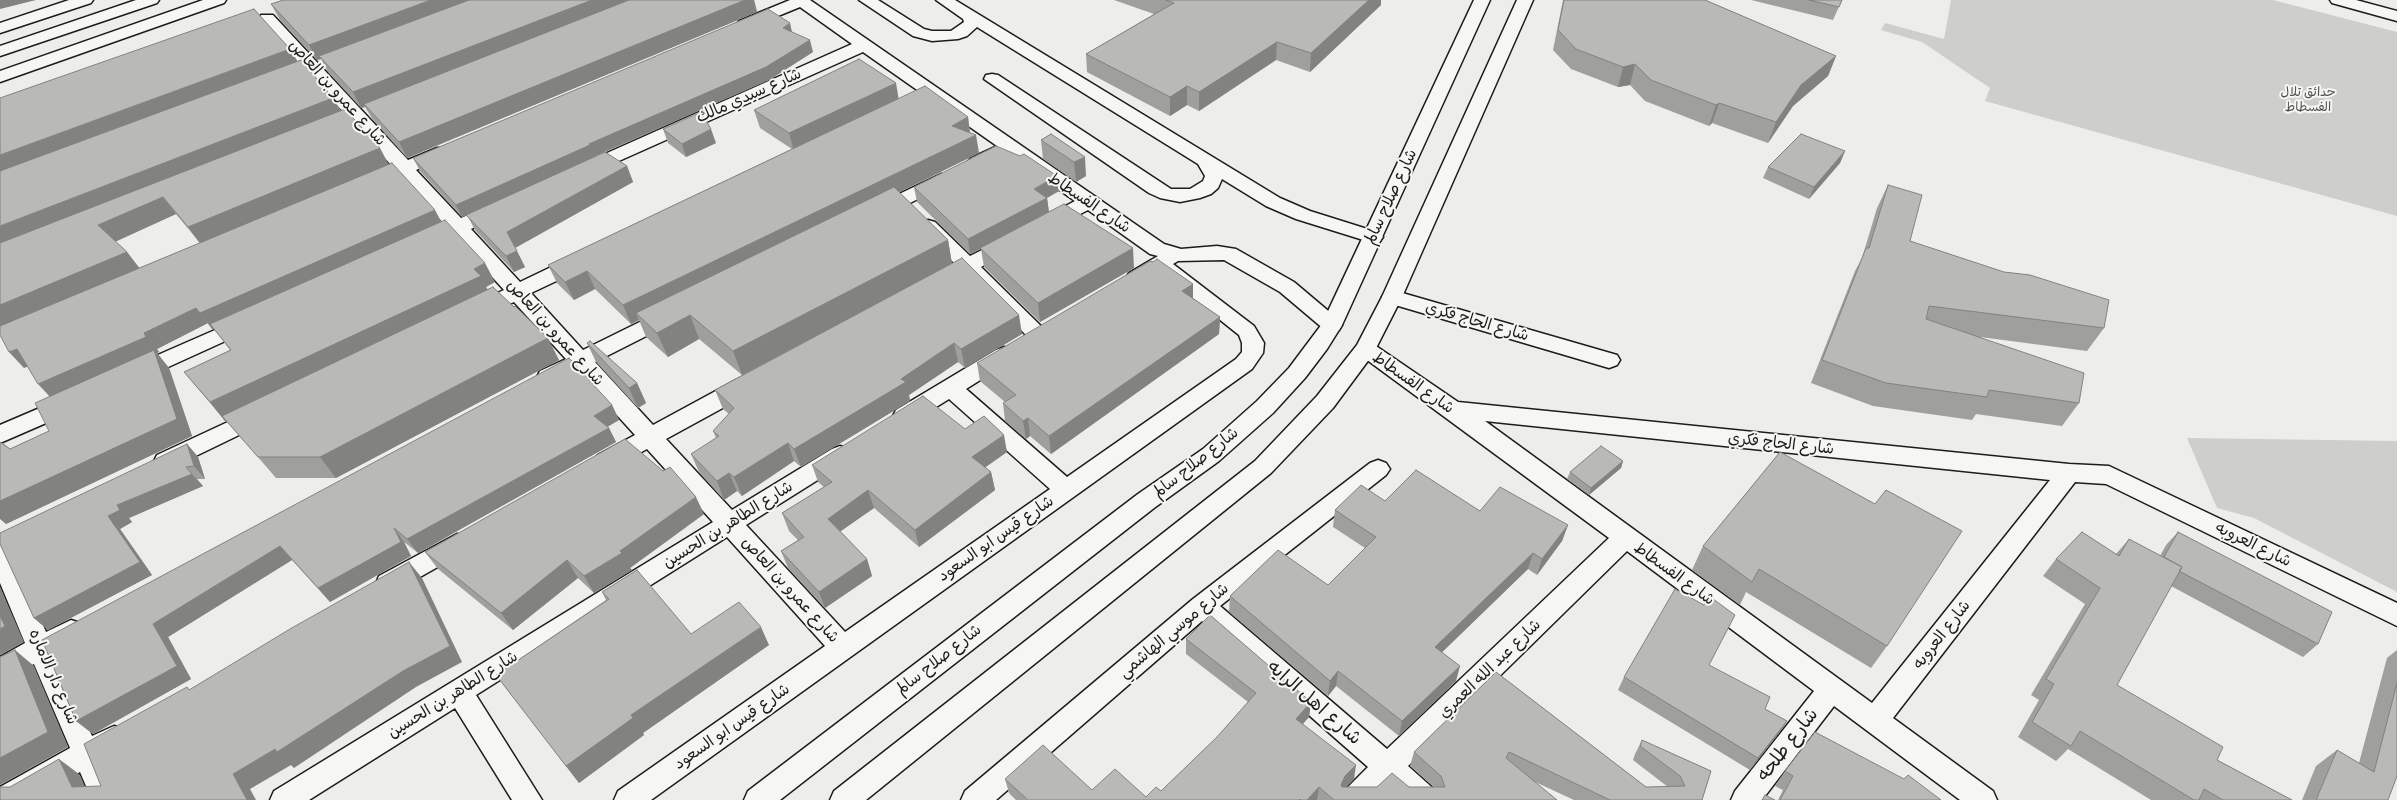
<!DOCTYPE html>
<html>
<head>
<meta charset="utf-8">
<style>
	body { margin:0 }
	canvas { display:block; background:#edede9 }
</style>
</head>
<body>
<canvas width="2397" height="800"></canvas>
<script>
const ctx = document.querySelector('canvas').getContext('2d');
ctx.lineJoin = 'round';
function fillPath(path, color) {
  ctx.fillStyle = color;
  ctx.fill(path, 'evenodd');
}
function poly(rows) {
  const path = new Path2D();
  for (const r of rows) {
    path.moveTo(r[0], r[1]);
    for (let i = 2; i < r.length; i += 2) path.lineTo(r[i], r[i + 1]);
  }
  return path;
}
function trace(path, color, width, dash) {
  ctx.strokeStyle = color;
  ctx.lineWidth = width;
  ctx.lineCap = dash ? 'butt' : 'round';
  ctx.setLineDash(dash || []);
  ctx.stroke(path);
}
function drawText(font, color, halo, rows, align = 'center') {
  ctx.font = font + ' Caveat,"Playpen Sans Arabic",sans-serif';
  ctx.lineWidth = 4;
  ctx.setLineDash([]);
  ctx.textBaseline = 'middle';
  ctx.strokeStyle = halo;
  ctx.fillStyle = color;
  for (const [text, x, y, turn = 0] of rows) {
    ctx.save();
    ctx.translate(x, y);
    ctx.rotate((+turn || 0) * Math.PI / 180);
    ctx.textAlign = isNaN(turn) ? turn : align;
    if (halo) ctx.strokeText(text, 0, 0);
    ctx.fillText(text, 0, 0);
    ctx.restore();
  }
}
fillPath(poly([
	[1951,0,2273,0,2397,32,2397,216,1985,101,1990,88,1922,42,1881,30,1885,23,1944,39],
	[2187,438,2397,441,2397,592,2254,518,2217,508]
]), '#cececb');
const street = poly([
	[69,0,93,0,91,3,0,33,0,23,69,0],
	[136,0,159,0,157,3,0,56,0,46,136,0],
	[203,0,226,0,224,3,0,82,0,71,203,0],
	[790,0,810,0,1164,244,1181,249,1217,246,1236,249,1294,282,1339,320,1342,325,1339,330,1332,332,1325,330,1280,292,1224,260,1178,261,1173,264,1254,326,1264,343,1263,353,1252,369,651,800,614,800,618,791,825,646,727,537,476,695,542,800,512,800,455,708,309,800,270,800,274,791,713,522,647,449,614,467,606,470,598,467,595,461,598,455,635,435,577,371,556,383,548,385,540,383,537,377,540,371,566,359,514,302,484,316,477,318,470,316,467,311,470,306,504,290,455,236,434,245,427,247,420,245,417,241,420,237,445,225,401,176,378,186,364,186,362,182,364,178,392,166,261,21,259,18,261,15,273,15,408,160,437,148,449,148,452,152,449,156,416,170,461,218,489,206,496,204,503,206,505,210,503,214,471,229,520,282,572,257,579,255,586,257,589,262,586,267,531,293,583,350,662,311,669,309,676,311,679,316,676,321,595,362,653,425,736,380,744,378,752,380,755,386,752,392,666,439,732,510,832,449,840,446,848,449,851,455,848,461,746,525,845,632,1050,489,949,399,912,422,904,424,896,422,893,416,896,410,996,350,1004,347,1012,350,1015,355,1012,360,966,389,1067,477,1236,359,1242,352,1242,343,1239,335,1160,272,1143,283,1136,285,1129,283,1126,278,1129,273,1158,256,1150,254,1088,210,1053,228,1046,230,1039,228,1036,224,1039,220,1075,201,1008,154,983,166,971,166,968,162,971,158,997,146,863,52,592,173,580,173,577,169,580,165,852,44,800,7,751,27,739,27,737,24,739,21,790,0],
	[859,0,878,0,924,29,932,31,951,31,964,22,963,19,936,0,955,0,1280,198,1310,211,1380,233,1383,237,1380,241,1373,243,1296,219,1266,206,1222,179,1218,188,1211,194,1200,198,1180,202,1160,198,1149,193,984,79,986,75,992,74,998,75,1171,189,1190,189,1203,181,1205,176,1198,164,977,27,967,36,958,39,932,41,913,36,859,0],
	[2330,0,2356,0,2397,11,2397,21,2332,3,2330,0],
	[941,174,948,176,950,180,948,184,886,215,879,217,872,215,869,211,872,207,941,174],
	[928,220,935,222,970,256,1002,240,1009,238,1016,240,1019,244,1016,248,981,267,1045,330,1048,335,1045,340,1038,342,1031,340,966,275,949,285,942,287,935,285,932,280,935,275,955,264,918,226,921,222,928,220],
	[1392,290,1617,355,1620,360,1617,365,1609,368,1385,302,1382,297,1385,292,1392,290],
	[247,316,254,318,257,323,254,328,144,378,136,381,128,378,125,373,128,368,247,316],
	[1366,342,1373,344,1458,402,2069,464,2109,466,2397,603,2397,626,2106,484,2075,482,1893,718,1993,791,1997,800,1960,800,1834,706,1762,800,1731,800,1735,791,1814,691,1627,551,1408,766,1436,791,1440,800,1405,800,1389,785,1374,800,1340,800,1344,791,1368,767,1202,621,996,800,961,800,965,791,1193,599,1370,463,1378,460,1386,463,1390,469,1386,475,1220,606,1387,749,1609,538,1359,354,1355,349,1359,344,1366,342],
	[1485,421,2050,480,1872,703,1485,421],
	[68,396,76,398,79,404,76,410,0,443,0,425,68,396],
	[260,407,268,409,271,415,268,421,173,467,165,470,157,467,154,461,157,455,260,407],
	[457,534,466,537,469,544,466,551,397,590,388,593,379,590,376,583,379,576,457,534],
	[0,544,9,547,46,632,71,620,80,623,84,631,80,639,55,652,92,736,114,726,124,729,128,738,124,747,102,759,120,800,92,800,80,772,31,800,0,800,0,787,70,748,34,664,0,681,0,657,25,643,0,583,0,544]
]);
const highway = poly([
	[1474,0,1490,0,1342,325,1327,349,1305,378,1273,413,1219,461,1154,508,780,800,744,800,748,791,1138,494,1203,449,1257,401,1289,368,1322,324,1474,0],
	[1517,0,1533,0,1402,297,1373,354,1333,408,1271,473,866,800,830,800,834,791,1255,461,1317,396,1357,345,1382,297,1517,0]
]);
trace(street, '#1c1c1c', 3);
trace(highway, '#1c1c1c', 3);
fillPath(street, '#f6f6f2');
fillPath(highway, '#f6f6f2');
fillPath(poly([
	[283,0,754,0,757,12,407,158,373,120,365,107,361,108,328,72,321,59,317,60,280,20,271,4],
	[1114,0,1381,0,1381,5,1310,72,1276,60,1199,111,1187,105,1170,116,1087,72,1086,54,1154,14],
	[1563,0,1705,0,1836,56,1828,76,1793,106,1768,143,1712,123,1709,126,1645,101,1630,85,1618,87,1571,69,1553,50],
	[1751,0,1842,0,1833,20],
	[792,32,813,52,769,80,595,156,595,157,627,166,633,182,515,248,525,267,514,272,475,230,467,215,462,217,420,171,413,158],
	[290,49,298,62,333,98,341,111,441,222,495,282,486,287,488,290,559,360,336,478,276,478,226,420,225,421,200,391,184,372,230,350,213,328,212,329,208,323,157,349,159,352,157,353,169,368,192,436,6,524,3,443,4,444,10,449,49,431,50,397,27,366,24,368,0,325],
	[176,214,200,243,139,268,127,252,115,242],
	[899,98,968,117,970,133,979,153,899,192,948,240,952,264,1022,334,965,368,958,362,909,395,910,401,801,467,794,461,742,496,737,491,724,500,699,472,691,454,716,438,713,431,729,414,723,409,715,390,742,375,699,339,668,357,646,337,639,320,631,324,595,289,574,300,557,283,548,265,792,149,760,128,754,110],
	[663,129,716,143,686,157,668,143],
	[1051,134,1086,176,1076,182,1043,159,1041,140],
	[1845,151,1840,163,1809,199,1763,178,1768,167],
	[1888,185,1910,241,2104,328,2087,351,1980,337,2079,403,2062,426,1976,414,1972,420,1873,406,1811,383,1855,271,1862,258,1877,208],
	[914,187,1059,191,1047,198,1049,212,1134,268,1040,322,984,267,981,249,970,254,917,202],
	[1193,298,1220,317,1219,334,1051,454,1030,436,1026,439,1005,421,1003,403,1005,402,980,381,977,363],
	[587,343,637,383,646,403,638,408,596,362],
	[612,405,619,420,607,427,609,428,616,442,418,553,404,542,411,556,330,602,292,560,168,637,191,679,93,734,76,721,42,640],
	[965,429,1007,452,985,467,991,472,995,490,919,547,874,508,840,531,867,559,872,576,825,608,788,568,781,551,798,540,789,531,782,513,824,487,818,482,812,465],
	[187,444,198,457,205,479,197,479,203,486,129,518,132,522,120,529,152,575,48,630,34,618],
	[1780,452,1887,646,1871,668,1746,592,1740,605,1692,570,1703,546],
	[1623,461,1621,468,1589,495,1567,479,1570,472],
	[1385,501,1480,511,1568,525,1562,541,1537,575,1528,569,1442,652,1456,681,1399,736,1336,686,1328,696,1229,612,1230,596,1328,585,1365,548,1333,527,1335,510],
	[704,514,630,568,632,570,594,593,578,578,513,630,438,569,425,552],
	[2178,532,2318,644,2303,657,2171,586,2117,685,2217,760,2292,800,2151,800,2068,749,2056,761,2018,737,2039,700,2031,695,2085,604,2043,576,2056,559,2116,554,2129,539,2160,556,2166,545],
	[602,592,691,634,769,645,643,733,644,735,579,783,496,675,606,600],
	[1186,639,1311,702,1309,717,1303,724,1354,779,1346,787,1434,787,1410,766,1414,752,1496,672,1646,787,1668,787,1633,760,1635,754,1642,740,1711,771,1702,800,1574,800,1533,781,1557,800,1016,800,1009,793,1005,779,1146,797,1161,791,1217,737,1248,702,1186,654],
	[2397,650,2397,776,2388,800,2302,800,2316,766,2337,750,2359,763,2387,658],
	[1709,665,1765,709,1787,721,1779,733,1750,770,1618,690,1624,677],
	[1785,771,1941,800,1778,800,1783,790,1775,786]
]), '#9f9f9d');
fillPath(poly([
	[0,0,36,0,0,9],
	[431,0,480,0,319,56,321,59,317,60,309,45],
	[592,0,637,0,364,104,365,107,361,108,353,92],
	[745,0,754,0,757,12,407,158,399,142],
	[1368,0,1381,0,1381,5,1310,72,1311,53],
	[790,23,793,36,783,28],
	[810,40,813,52,769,80,595,156,596,157,462,217,456,205,589,144],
	[1277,42,1276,60,1199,111,1199,92],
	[290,49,300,66,0,178,0,155],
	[1836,56,1828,76,1793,106,1768,143,1776,122,1801,85],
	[1635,64,1630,85,1618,87,1623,67],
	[896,83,899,101,794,151,789,133],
	[1187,86,1187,105,1170,116,1170,97],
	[333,98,343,115,0,250,0,226],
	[1719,103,1712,123,1709,126,1716,105],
	[968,117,970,134,952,126],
	[711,129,716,143,686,157,682,144],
	[976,135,979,153,642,319,636,313,639,320,631,324,623,305],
	[380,148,389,165,201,245,188,227],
	[1845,151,1840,163,1809,199,1814,187],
	[1085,157,1086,176,1076,182,1074,162],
	[627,166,633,182,515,248,507,232],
	[1057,176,1059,191,1045,199,1047,198,1049,213,970,254,968,239,1034,189],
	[163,197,176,214,112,243,98,225],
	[435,210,443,225,212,329,200,313],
	[948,240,952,264,742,375,733,351],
	[1133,248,1134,268,1040,322,1038,303],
	[517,251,525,267,514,272,506,256],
	[127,252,141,270,3,328,0,325,0,305],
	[485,263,495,282,486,287,491,295,225,421,210,402],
	[587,271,595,289,574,300,565,282],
	[1193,284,1193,302,1182,291],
	[196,308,208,323,157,349,159,352,157,353,169,368,192,436,6,524,0,519,0,501,155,354,53,400,38,384],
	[690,315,699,339,668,357,657,333],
	[1019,315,1022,334,965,368,961,349],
	[1220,317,1219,334,1051,454,1049,436],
	[548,338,559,360,336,478,320,457],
	[954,343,958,362,909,395,910,401,801,467,794,449],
	[17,349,31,365,24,368,9,352],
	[637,383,646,403,638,408,629,388],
	[612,405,619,420,602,430,594,416],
	[1028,418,1030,436,1026,439,1023,421],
	[609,428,616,442,418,553,407,539],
	[1004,435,1007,452,976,474,972,457],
	[788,443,794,461,742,496,734,477],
	[187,444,198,457,205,479,194,466],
	[1623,461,1621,468,1589,495,1591,488],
	[991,472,995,490,919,547,915,530],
	[729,473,737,491,724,500,717,481],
	[192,474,203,486,129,518,132,522,120,529,152,575,48,630,34,618,108,516,117,505],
	[868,490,874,508,834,536,828,519],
	[696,497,704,514,630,568,632,570,594,593,584,576,620,551],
	[1568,525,1562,541,1537,575,1542,559],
	[394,528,404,542,411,556,330,602,318,588],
	[280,546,292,560,168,637,191,679,93,734,76,721,153,624],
	[1533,553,1528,569,1431,663,1435,647],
	[867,559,872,576,825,608,819,592],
	[567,560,578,578,513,630,501,613],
	[409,562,422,578,462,662,416,687,294,768,291,765,250,789,256,800,247,800,233,774,275,749],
	[0,587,24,642,0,655],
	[761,627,769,645,643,733,644,735,579,783,566,766,631,715],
	[15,650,34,666,68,747,0,785,0,758],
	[1460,666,1456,681,1399,736,1402,721],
	[1338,671,1336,686,1328,696,1330,681],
	[1311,702,1309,717,1294,733,1296,719],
	[1787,721,1779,733,1750,770,1758,758],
	[59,759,79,774,91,800,72,787],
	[1356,765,1354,779,1343,790,1341,785,1345,776],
	[1319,787,1317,800,1307,800]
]), '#82827f');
const building = poly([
	[283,0,431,0,309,45,271,4,283,0],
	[469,0,592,0,353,92,319,56,469,0],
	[629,0,745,0,399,142,364,104,629,0],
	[1166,0,1369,0,1311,53,1277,42,1199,92,1187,86,1170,97,1086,54,1174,3,1166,0],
	[1564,0,1705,0,1836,56,1801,85,1776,122,1719,103,1716,105,1651,80,1635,64,1623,67,1576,49,1558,30,1564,0],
	[1809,0,1842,0,1839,7,1809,0],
	[254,9,290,49,0,155,0,98,254,9],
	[768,9,790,23,783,28,810,40,766,67,589,144,590,145,456,205,413,158,768,9],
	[859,59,896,83,789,133,754,110,859,59],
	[301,60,333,98,0,226,0,171,301,60],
	[925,86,968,117,952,126,976,135,623,305,587,271,565,282,548,265,925,86],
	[345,109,380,148,188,227,163,197,98,225,127,252,0,305,0,243,345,109],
	[701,112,711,129,682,144,663,129,701,112],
	[1051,134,1085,157,1074,162,1041,140,1051,134],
	[1801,134,1845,151,1814,187,1768,167,1801,134],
	[996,146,1020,156,1024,154,1057,176,1034,189,1047,198,968,239,914,187,996,146],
	[605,152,627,166,507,232,517,251,506,256,466,215,605,152],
	[392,163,435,210,200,313,196,308,144,333,146,337,38,384,17,349,9,352,0,335,0,326,392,163],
	[1888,185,1922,195,1910,241,2004,272,2030,275,2109,300,2104,328,1929,306,1926,319,2084,373,2079,403,1989,390,1987,397,1886,383,1822,360,1866,248,1869,248,1888,185],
	[894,187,948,240,733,351,690,315,657,333,636,313,894,187],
	[1064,204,1133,248,1038,303,980,248,1064,204],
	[445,220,485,263,474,269,481,276,210,402,184,372,231,350,210,324,445,220],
	[962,258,1019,315,961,349,954,343,901,379,906,382,794,449,788,443,734,477,729,473,717,481,691,454,719,436,713,431,734,408,715,390,962,258],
	[1157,259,1193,284,1182,291,1220,317,1049,436,1028,418,1023,421,1003,403,1016,395,977,363,1150,261,1153,262,1157,259],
	[493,287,514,307,515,306,548,338,320,457,258,457,222,416,493,287],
	[590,341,637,383,629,388,587,343,590,341],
	[154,350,177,419,0,501,0,442,10,449,49,431,35,403,154,350],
	[569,358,612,405,594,416,609,428,407,539,394,528,401,542,318,588,280,546,153,624,177,666,76,721,42,640,569,358],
	[923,396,965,429,984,416,1004,435,972,457,991,472,915,530,868,490,828,519,867,559,819,592,781,551,804,537,782,513,832,482,812,465,923,396],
	[625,439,663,471,670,467,696,497,620,551,622,553,584,576,567,560,501,613,425,552,625,439],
	[187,444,194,466,186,467,192,474,117,505,120,510,108,516,140,562,34,618,0,544,0,533,187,444],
	[1601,446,1623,461,1591,488,1570,472,1601,446],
	[1780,452,1875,504,1886,490,1962,531,1887,646,1759,569,1752,582,1703,546,1780,452],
	[1416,470,1480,511,1500,487,1568,525,1542,559,1533,553,1435,647,1460,666,1402,721,1338,671,1330,681,1230,596,1278,550,1328,585,1376,537,1335,510,1361,485,1385,501,1416,470],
	[2082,532,2119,556,2129,539,2182,567,2117,685,2223,747,2217,760,2292,800,2223,800,2204,789,2199,800,2194,800,2080,731,2071,746,2032,722,2054,684,2046,679,2100,588,2056,559,2082,532],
	[2178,532,2332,612,2318,644,2179,571,2182,567,2164,557,2178,532],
	[409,562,450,646,403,671,277,752,275,749,233,774,247,800,0,800,0,787,10,787,59,759,72,787,101,786,84,744,187,687,189,690,290,629,409,562],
	[637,570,691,634,739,602,761,627,631,715,633,718,566,766,496,675,609,599,602,592,637,570],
	[1675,589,1704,605,1709,596,1735,615,1709,665,1770,697,1765,709,1787,721,1758,758,1624,677,1675,589],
	[1210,615,1311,702,1296,719,1356,765,1345,776,1341,785,1342,787,1377,787,1392,773,1409,787,1445,787,1441,776,1414,752,1496,672,1646,787,1685,786,1680,776,1640,746,1642,740,1711,771,1702,800,1610,800,1509,752,1506,758,1557,800,1334,800,1319,787,1307,800,1301,800,1300,799,1299,800,1028,800,1005,779,1043,745,1092,790,1115,769,1146,797,1156,787,1161,791,1217,737,1256,693,1186,639,1210,615],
	[0,616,5,626,0,629,0,616],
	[15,650,48,732,0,758,0,657,15,650],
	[2397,683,2397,776,2388,800,2316,800,2337,750,2374,772,2397,683],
	[1815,732,1904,779,1908,775,1941,800,1780,800,1793,776,1785,771,1815,732],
	[1765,795,1775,800,1762,800,1765,795]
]);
fillPath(building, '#b9b9b6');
trace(building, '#82827f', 1);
drawText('13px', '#515151', '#f6f6f2', [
	["حدائق تلال",2308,93],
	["الفسطاط",2308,108]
]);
drawText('16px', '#1c1c1c', '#f6f6f2', [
	["شارع عمرو بن العاص",337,93,48],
	["شارع سيدي مالك",749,96,-24],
	["شارع صلاح سالم",1391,197,-65],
	["شارع الفسطاط",1089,203,34],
	["شارع الحاج فكري",1477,322,16],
	["شارع عمرو بن العاص",555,333,48],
	["شارع الفسطاط",1413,383,35],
	["شارع الحاج فكري",1781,444,6],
	["شارع صلاح سالم",1196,463,-38],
	["شارع الطاهر بن الحسين",728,525,-32],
	["شارع قيس ابو السعود",996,539,-35],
	["شارع العروبه",2253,545,26],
	["شارع الفسطاط",1674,574,36],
	["شارع عمرو بن العاص",790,590,48],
	["شارع موسي الهاشمي",1174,631,-40],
	["شارع العروبه",1942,635,-52],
	["شارع صلاح سالم",939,660,-38],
	["شارع عبد الله العمري",1490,669,-44],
	["شارع دار الاماره",53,677,67],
	["شارع الطاهر بن الحسين",453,695,-32],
	["شارع قيس ابو السعود",732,727,-35]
]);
drawText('19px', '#1c1c1c', '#f6f6f2', [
	["شارع اهل الرايه",1314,703,41],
	["شارع طلحه",1788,745,-52]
]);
</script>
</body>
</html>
